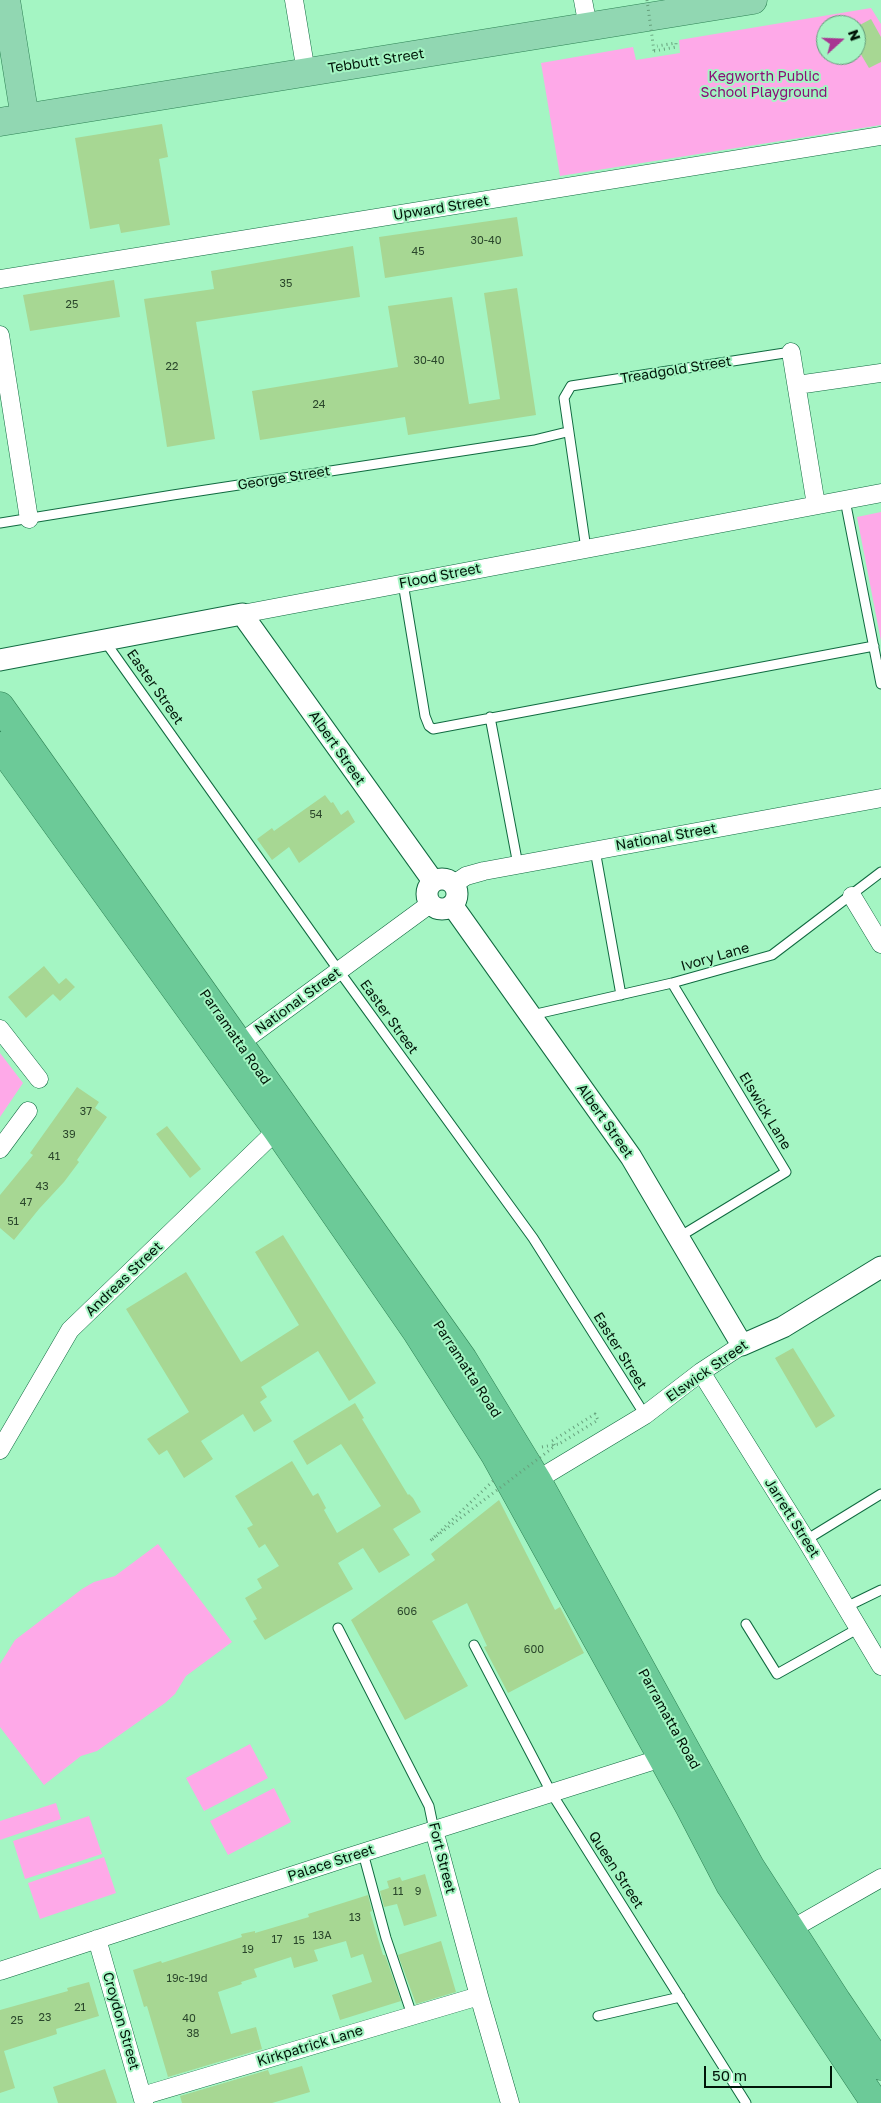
<!DOCTYPE html>
<html>
<head>
<meta charset="utf-8">
<style>
	body { margin:0 }
	#map { position:relative; width:881px; height:2103px; overflow:hidden; background:#a4f5c3; font-family:"Golos Text",sans-serif }
	canvas { display:block }
	.north { position:absolute; left:816px; top:15px; width:50px; height:50px; box-sizing:border-box; background:#a4f5c3; border:1px solid #629b78; border-radius:50%; rotate:70deg; font-size:14px; font-weight:700; line-height:20px; text-align:center; color:#001508 }
	.north::after { content:''; display:block; margin:auto; width:18px; height:22px; background:#a83692; clip-path:polygon(50% 0,100% 100%,50% 72%,0 100%) }
	.scale { position:absolute; left:704px; top:2066px; width:128px; height:22px; box-sizing:border-box; border:2px solid #001508; border-top:0; padding-left:6px; font-size:15px; line-height:18px; white-space:nowrap; color:#001508; -webkit-text-stroke:4px #a4f5c3; paint-order:stroke }
</style>
</head>
<body>
<div id="map">
<canvas width="881" height="2103"></canvas>
<div class="north">N</div>
<div class="scale">50 m</div>
</div>
<script>
const ctx = document.querySelector('canvas').getContext('2d');
ctx.lineJoin = 'round';
function fillPath(path, color) {
  ctx.fillStyle = color;
  ctx.fill(path, 'evenodd');
}
function poly(rows) {
  const path = new Path2D();
  for (const r of rows) {
    if (r.length === 3) {
      path.moveTo(r[0] + r[2], r[1]);
      path.arc(r[0], r[1], r[2], 0, 2 * Math.PI);
      continue;
    }
    path.moveTo(r[0], r[1]);
    for (let i = 2; i < r.length; i += 2) path.lineTo(r[i], r[i + 1]);
  }
  return path;
}
function trace(path, color, width, dash) {
  ctx.strokeStyle = color;
  ctx.lineWidth = width;
  ctx.lineCap = dash ? 'butt' : 'round';
  ctx.setLineDash(dash || []);
  ctx.stroke(path);
}
function drawText(font, color, halo, rows, align = 'center') {
  ctx.font = font + ' "Golos Text",sans-serif';
  ctx.lineWidth = 4;
  ctx.setLineDash([]);
  ctx.textBaseline = 'middle';
  ctx.strokeStyle = halo;
  ctx.fillStyle = color;
  for (const [text, x, y, turn = 0] of rows) {
    ctx.save();
    ctx.translate(x, y);
    ctx.rotate((+turn || 0) * Math.PI / 180);
    ctx.textAlign = isNaN(turn) ? turn : align;
    if (halo) ctx.strokeText(text, 0, 0);
    ctx.fillText(text, 0, 0);
    ctx.restore();
  }
}
fillPath(poly([
	[871,8,881,24,881,125,560,176,541,63,633,47,636,60,680,53,679,40],
	[826,25,856,25,856,55,826,55],
	[881,512,881,641,857,517],
	[0,1053,23,1083,0,1117],
	[158,1544,232,1642,186,1676,175,1694,165,1703,97,1751,81,1756,44,1785,0,1727,0,1664,15,1640,82,1589,94,1582,115,1576],
	[250,1744,268,1778,204,1811,186,1778],
	[274,1788,291,1822,228,1855,210,1821],
	[56,1803,61,1819,0,1840,0,1821],
	[89,1816,102,1854,25,1879,13,1841],
	[104,1857,116,1893,40,1919,28,1883]
]), '#fea9e8');
fillPath(poly([
	[871,19,881,37,881,62,869,68,856,46,856,27],
	[162,124,168,157,159,159,170,225,121,233,119,224,90,229,75,138],
	[517,217,523,256,385,278,379,237],
	[353,246,360,297,196,322,215,439,167,447,144,299,214,289,211,271],
	[114,280,120,317,30,331,23,295],
	[517,288,536,415,408,435,405,417,260,440,252,391,398,367,388,306,452,297,469,404,500,399,484,293],
	[325,795,331,803,333,802,341,815,348,810,355,822,299,863,289,847,272,860,257,839,272,828,274,831],
	[44,966,59,984,66,978,75,987,60,1001,53,994,26,1018,8,997],
	[77,1087,99,1102,95,1108,107,1117,77,1160,79,1162,64,1182,39,1209,14,1240,0,1228,0,1195,33,1155,30,1153],
	[167,1126,201,1169,190,1178,156,1134],
	[283,1235,376,1383,349,1401,318,1351,261,1387,267,1397,260,1402,272,1421,254,1432,243,1414,201,1441,213,1459,184,1478,167,1450,159,1455,147,1439,189,1412,126,1309,186,1272,241,1362,299,1325,255,1252],
	[793,1348,835,1416,816,1428,775,1358],
	[355,1403,364,1418,362,1419,408,1495,409,1494,413,1498,421,1512,393,1529,410,1555,379,1573,363,1548,338,1563,353,1589,265,1640,253,1621,257,1619,245,1598,262,1588,257,1579,279,1566,265,1544,259,1548,247,1528,253,1525,235,1496,292,1461,313,1496,318,1493,326,1508,324,1510,337,1533,381,1506,341,1444,307,1465,293,1441],
	[499,1500,555,1610,560,1607,584,1653,508,1693,484,1647,487,1646,467,1603,432,1621,468,1686,405,1720,351,1620,435,1560,431,1554],
	[425,1874,437,1916,404,1926,397,1904,384,1907,380,1891,389,1888,387,1881,400,1877,402,1881],
	[368,1895,372,1911,370,1912,383,1955,385,1955,401,2001,340,2020,332,1995,372,1982,363,1954,351,1958,346,1941,314,1950,318,1961,294,1968,291,1957,254,1969,257,1977,241,1982,242,1984,218,1992,231,2034,256,2027,262,2049,168,2077,147,2006,144,2007,133,1970,161,1961,162,1963,242,1937,241,1934,255,1931,255,1933,309,1917,308,1914],
	[441,1941,456,1992,416,2004,398,1955],
	[89,1982,99,2016,56,2029,57,2034,4,2051,15,2088,0,2093,0,2010,68,1991,67,1988],
	[302,2066,310,2092,272,2103,182,2103,180,2096,268,2070,270,2075],
	[105,2069,117,2103,58,2103,53,2087]
]), '#a7d793');
const service = poly([
	[845,500,881,684],
	[0,523,173,495,534,440,567,432],
	[586,549,564,398,571,386,791,352],
	[403,583,425,716,429,726,433,729,874,646],
	[104,640,339,971,533,1238,645,1415],
	[490,717,518,865],
	[595,850,621,995],
	[672,983,786,1172,679,1237],
	[532,1015,672,983,772,955,881,872],
	[806,1540,881,1494],
	[846,1607,881,1590],
	[746,1624,777,1674,859,1628],
	[338,1628,429,1806,434,1830],
	[474,1645,552,1794,746,2103],
	[363,1853,386,1938,412,2015],
	[598,2016,680,1997]
]);
const minor = poly([
	[294,0,306,72],
	[583,0,588,27],
	[0,279,881,136],
	[0,335,29,519],
	[791,352,816,505],
	[797,385,881,373],
	[242,614,881,493],
	[454,884,466,876,484,871,881,798],
	[852,896,881,944],
	[0,1029,39,1079],
	[239,1044,430,904],
	[0,1149,28,1111],
	[701,1372,806,1540,881,1666],
	[0,1450,70,1330,277,1130],
	[537,1480,645,1415,701,1372,742,1345],
	[434,1830,479,1996,510,2103],
	[790,1930,881,1878],
	[97,1939,144,2103],
	[0,1971,349,1857,662,1758],
	[142,2096,479,1996]
]);
const tertiary = poly([
	[0,660,242,614,433,881],
	[442,894,15],
	[452,905,631,1157,742,1345,783,1327,881,1267]
]);
const primary = poly([
	[6,0,25,118],
	[0,122,753,0]
]);
const trunk = poly([
	[0,706,463,1359,537,1480,750,1866,837,2001,881,2066],
	[0,746,277,1130,416,1331,495,1455,690,1808,730,1885,875,2103]
]);
trace(service, '#106a40', 11);
trace(minor, '#106a40', 19);
trace(tertiary, '#106a40', 23);
trace(primary, '#2e8255', 29);
trace(trunk, '#2e8255', 29);
trace(poly([
	[654,51,676,47,676,43,657,46],
	[542,1447,559,1444]
]), '#67a17d', 3, [1, 4]);
trace(service, '#fff', 9);
trace(minor, '#fff', 18);
trace(tertiary, '#fff', 21);
trace(primary, '#91d7b2', 28);
trace(trunk, '#6cca98', 28);
trace(poly([
	[647,0,654,51],
	[493,1481,430,1541,555,1446,552,1441,595,1414,598,1420,559,1444]
]), '#67a17d', 3, [1, 4]);
drawText('11px', '#2a462b', null, [
	["30-40",486,241],
	["45",418,252],
	["35",286,284],
	["25",72,305],
	["30-40",429,361],
	["22",172,367],
	["24",319,405],
	["54",316,815],
	["37",86,1112],
	["39",69,1135],
	["41",54,1157],
	["43",42,1187],
	["47",26,1203],
	["51",13,1222],
	["606",407,1612],
	["600",534,1650],
	["11",398,1892],
	["9",418,1892],
	["13",355,1918],
	["13A",322,1936],
	["17",277,1940],
	["15",299,1941],
	["19",248,1950],
	["19c-19d",187,1979],
	["21",80,2008],
	["23",45,2018],
	["40",189,2019],
	["25",17,2021],
	["38",193,2034]
]);
drawText('14px', '#001508', '#a4f5c3', [
	["Tebbutt Street",376,61,-9],
	["Upward Street",441,208,-9],
	["Treadgold Street",676,370,-9],
	["George Street",284,478,-9],
	["Flood Street",440,576,-11],
	["Easter Street",155,687,55],
	["Albert Street",337,748,55],
	["National Street",666,837,-10],
	["Ivory Lane",715,957,-16],
	["National Street",298,1001,-36],
	["Easter Street",389,1017,54],
	["Parramatta Road",235,1037,55],
	["Elswick Lane",765,1111,59],
	["Albert Street",605,1121,55],
	["Andreas Street",124,1279,-44],
	["Easter Street",620,1351,58],
	["Parramatta Road",467,1369,57],
	["Elswick Street",707,1371,-35],
	["Jarrett Street",792,1518,58],
	["Parramatta Road",669,1719,61],
	["Fort Street",442,1858,76],
	["Palace Street",331,1863,-18],
	["Queen Street",616,1870,57],
	["Croydon Street",121,2021,74],
	["Kirkpatrick Lane",310,2046,-17]
]);
drawText('14px', '#8a0d76', '#a4f5c3', [
	["Kegworth Public",764,77],
	["School Playground",764,93]
]);
</script>
</body>
</html>
